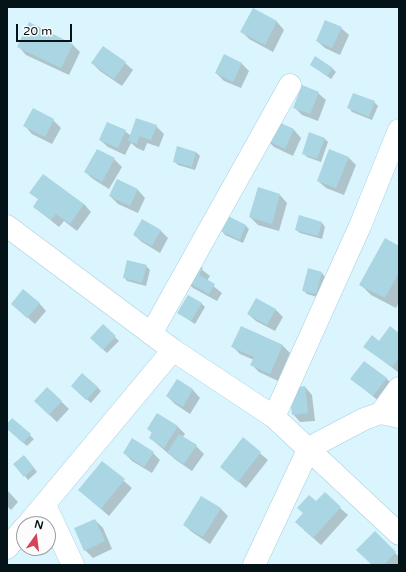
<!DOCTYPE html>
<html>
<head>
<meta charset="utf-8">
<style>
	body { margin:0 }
	#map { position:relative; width:406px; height:572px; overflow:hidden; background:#daf5fd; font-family:"Varela Round",sans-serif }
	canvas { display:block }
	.frame { position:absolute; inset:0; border:8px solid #031317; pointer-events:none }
	.north { position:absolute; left:16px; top:516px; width:40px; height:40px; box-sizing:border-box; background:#fcfcfc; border:1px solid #989fa0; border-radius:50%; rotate:14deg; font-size:11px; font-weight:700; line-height:16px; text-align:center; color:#031317 }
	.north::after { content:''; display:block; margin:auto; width:14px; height:18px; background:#d44356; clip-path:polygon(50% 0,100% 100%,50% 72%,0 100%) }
	.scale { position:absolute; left:16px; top:24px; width:56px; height:18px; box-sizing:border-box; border:2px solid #031317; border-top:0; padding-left:5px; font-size:12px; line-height:14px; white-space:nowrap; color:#031317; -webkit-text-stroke:3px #fcfcfc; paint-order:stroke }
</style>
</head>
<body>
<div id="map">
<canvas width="406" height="572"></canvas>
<div class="frame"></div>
<div class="north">N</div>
<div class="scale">20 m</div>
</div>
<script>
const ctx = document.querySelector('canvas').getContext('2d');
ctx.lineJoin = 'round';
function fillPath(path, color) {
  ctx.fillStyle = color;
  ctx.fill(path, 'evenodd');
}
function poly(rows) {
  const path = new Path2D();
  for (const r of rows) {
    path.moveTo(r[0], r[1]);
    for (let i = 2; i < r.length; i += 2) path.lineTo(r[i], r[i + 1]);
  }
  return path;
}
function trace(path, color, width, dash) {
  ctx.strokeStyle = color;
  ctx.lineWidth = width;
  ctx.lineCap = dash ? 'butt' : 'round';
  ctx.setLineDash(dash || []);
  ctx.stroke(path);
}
fillPath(poly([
	[253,9,277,22,284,30,273,52,249,39,241,31],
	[30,24,73,45,80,52,69,75,26,55,19,47],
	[341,28,349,35,340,55,325,48,317,41],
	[92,63,125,63,133,70,122,86,100,71],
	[241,63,249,71,241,88,224,81,216,73],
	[311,65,332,68,336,72,331,79],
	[318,93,326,100,318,121,302,115,294,107],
	[374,102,378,106,372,120,352,112,349,108],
	[53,120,61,128,52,144,32,134,25,126],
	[275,121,294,130,301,138,293,156,274,147,266,139],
	[156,126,164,134,159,147,147,143,144,151,137,148,131,143,125,155,108,147,100,140,125,131,131,136],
	[324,138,328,142,321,162,307,157,303,153],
	[196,152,200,156,195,170,178,165,174,161],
	[348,157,356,165,344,195,326,188,318,181],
	[114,159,122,167,109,189,93,179,85,172],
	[118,181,138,190,145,198,138,213,118,204,110,196],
	[31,192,84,204,91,212,77,231,64,221,59,227,34,207,39,200],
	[280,195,287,203,279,231,258,225,250,217],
	[228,217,246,226,249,229,243,243,225,235,222,231],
	[322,223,325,227,322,239,300,233,296,230],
	[161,231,168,238,160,253,142,242,134,235],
	[399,247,399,302,396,308,371,295,360,284],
	[195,264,210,276,207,281,222,293,217,301,193,288,185,280],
	[146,266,150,270,146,286,127,281,124,277],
	[322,273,325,277,320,298,307,294,303,290],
	[39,303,46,311,35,324,12,304],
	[201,303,205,307,195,324,178,313],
	[275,309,283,317,275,331,256,321,248,314],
	[103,326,119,341,107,353,91,338],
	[399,334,399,373,365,347],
	[232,346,283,346,290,353,278,381,259,372,252,365,254,360,240,354],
	[386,378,394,386,381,403,352,379],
	[177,380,193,390,200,398,190,414,175,404,167,396],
	[97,387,101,391,91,403,76,390],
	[305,387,312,395,315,421,300,422,293,414],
	[47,388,69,409,57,422,43,409],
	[12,419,34,439,27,446,7,428,7,425],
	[177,426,185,434,182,438,196,446,204,454,192,471,176,460,150,438,153,434,148,429],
	[243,439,268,460,246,488,221,467],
	[124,453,153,453,160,460,152,473,132,461],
	[28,460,37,472,28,480,25,476],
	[102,462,132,488,109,516,79,490],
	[7,490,18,502,11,510,7,506],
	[316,503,340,508,348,515,321,545,304,530],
	[220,508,228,516,210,544,192,532,184,525],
	[95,520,103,528,112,549,93,558,85,550],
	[375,533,399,557,399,565,373,565]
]), '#0003');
fillPath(poly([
	[253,8,277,21,265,45,240,32],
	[325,20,342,27,332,48,316,41],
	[29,22,73,44,61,68,17,47],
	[103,46,126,62,114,79,91,63],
	[224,54,242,63,233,82,215,73],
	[315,56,333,68,327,76,310,65],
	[302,85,319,92,310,114,293,108],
	[353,93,375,101,369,117,347,108],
	[33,108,54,119,45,137,23,126],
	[136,118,157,125,151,140,139,136,137,144,128,141],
	[274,120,294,129,285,149,265,139],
	[107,122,126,130,118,148,99,140],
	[309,132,325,138,317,159,302,154],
	[177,146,196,152,192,167,173,162],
	[97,149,115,158,102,182,84,172],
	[329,149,349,157,336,188,317,181],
	[43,174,84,204,70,224,56,214,51,220,33,207,38,199,29,193],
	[117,179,138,189,130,206,109,196],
	[258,187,280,194,272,224,249,217],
	[299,215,322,222,318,236,295,230],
	[228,216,246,225,240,240,220,231],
	[142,219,161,230,152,246,133,235],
	[385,238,399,246,399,272,385,298,359,285],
	[127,260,147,265,142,283,123,278],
	[194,263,203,268,199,275,215,284,209,294,184,280],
	[308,268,322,272,316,294,302,291],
	[23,289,40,303,27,318,11,304],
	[188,295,202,303,191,321,177,313],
	[256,298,276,309,267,325,247,314],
	[103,324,116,336,103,350,90,338],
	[241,326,283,345,270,374,250,365,254,357,231,347],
	[390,326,399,333,399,357,392,367,363,347,372,335,379,341],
	[364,361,387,378,373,396,350,379],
	[82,373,98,387,86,400,71,386],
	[177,379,193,389,183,407,166,396],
	[305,386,308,413,292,415,289,388],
	[47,387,62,401,49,415,34,401],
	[157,413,178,426,164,448,149,438,152,432,147,429],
	[12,418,31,434,23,443,7,429,7,424],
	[179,434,197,445,184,464,167,453],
	[243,437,261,452,238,482,220,467],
	[132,438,154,452,144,467,123,453],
	[24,455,34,468,24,477,13,464],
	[102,461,125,479,101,509,78,490],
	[325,492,341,507,313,538,295,522,303,513,297,508,309,495,316,501],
	[201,496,221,508,203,537,183,525],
	[95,519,105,541,84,551,74,528],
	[375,531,396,552,384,565,372,565,356,550]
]), '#aad5e3');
const minor = poly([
	[7,226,173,350,274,417,399,534],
	[151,334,290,85],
	[381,413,399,388],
	[274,417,360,226,399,130],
	[45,505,73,565],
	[28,524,173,350],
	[7,548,24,528],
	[254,565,309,448,364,419,381,413,399,417]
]);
trace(minor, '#a4cfdd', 23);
trace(minor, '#fff', 22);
</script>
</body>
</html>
